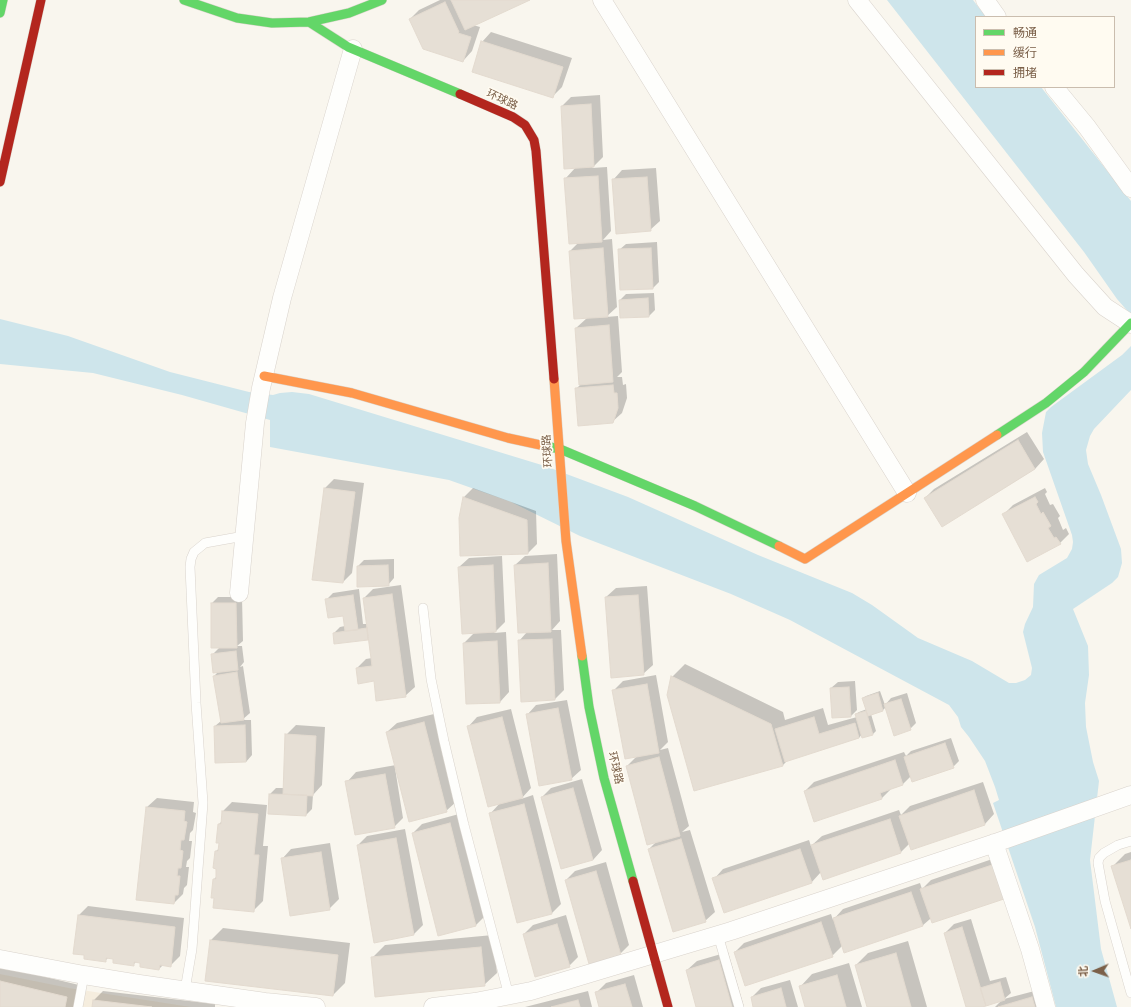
<!DOCTYPE html>
<html>
<head>
<meta charset="utf-8">
<style>
	body { margin:0 }
	#map { position:relative; width:1131px; height:1007px; overflow:hidden; background:#f9f6ee; font-family:"DM Sans","Noto Sans SC",sans-serif }
	canvas { display:block }
	.legend { position:absolute; left:975px; top:16px; width:140px; height:72px; box-sizing:border-box; background:#fffbf1; border:1px solid #cabdae; margin:0; padding:5px 7px; list-style:none; font-size:12px; color:#7b6049 }
	.legend li { display:flex; align-items:center; gap:8px; height:20px }
	.legend b { width:20px; border:1px solid #cabdae }
	.north { position:absolute; left:1075px; top:951px; width:40px; height:40px; -webkit-text-stroke:3px #fffbf1; paint-order:stroke; rotate:268deg; font-size:11px; font-weight:700; line-height:16px; text-align:center; color:#7b6049 }
	.north::after { content:''; display:block; margin:auto; width:14px; height:18px; background:#7b6049; clip-path:polygon(50% 0,100% 100%,50% 72%,0 100%) }
</style>
</head>
<body>
<div id="map">
<canvas width="1131" height="1007"></canvas>
<ul class="legend">
<li><b style="height:5px;background:#63d668"></b>畅通</li>
<li><b style="height:5px;background:#ff974d"></b>缓行</li>
<li><b style="height:5px;background:#b3261e"></b>拥堵</li>
</ul>
<div class="north">北</div>
</div>
<script>
const ctx = document.querySelector('canvas').getContext('2d');
ctx.lineJoin = 'round';
function fillPath(path, color) {
  ctx.fillStyle = color;
  ctx.fill(path, 'evenodd');
}
function poly(rows) {
  const path = new Path2D();
  for (const r of rows) {
    path.moveTo(r[0], r[1]);
    for (let i = 2; i < r.length; i += 2) path.lineTo(r[i], r[i + 1]);
  }
  return path;
}
function trace(path, color, width, dash) {
  ctx.strokeStyle = color;
  ctx.lineWidth = width;
  ctx.lineCap = dash ? 'butt' : 'round';
  ctx.setLineDash(dash || []);
  ctx.stroke(path);
}
function drawText(font, color, halo, rows, align = 'center') {
  ctx.font = font + ' "DM Sans","Noto Sans SC",sans-serif';
  ctx.lineWidth = 3.5;
  ctx.setLineDash([]);
  ctx.textBaseline = 'middle';
  ctx.strokeStyle = halo;
  ctx.fillStyle = color;
  for (const [text, x, y, turn = 0] of rows) {
    ctx.save();
    ctx.translate(x, y);
    ctx.rotate((+turn || 0) * Math.PI / 180);
    ctx.textAlign = isNaN(turn) ? turn : align;
    if (halo) ctx.strokeText(text, 0, 0);
    ctx.fillText(text, 0, 0);
    ctx.restore();
  }
}
fillPath(poly([
	[0,974,69,988,191,1007,0,1007]
]), '#f5edde');
fillPath(poly([
	[887,0,973,0,986,17,976,17,976,87,1041,87,1131,201,1131,315,1117,299,1084,252],
	[0,319,68,336,170,372,249,392,273,395,280,393,292,392,309,394,545,466,628,497,758,555,852,593,872,605,918,638,972,661,1009,683,1016,683,1025,680,1031,675,1032,668,1023,632,1025,624,1033,607,1034,584,1039,575,1067,558,1072,549,1073,542,1072,535,1043,452,1042,433,1046,412,1051,407,1122,355,1131,346,1131,390,1094,429,1090,436,1086,450,1088,464,1101,495,1121,549,1122,563,1118,577,1112,583,1073,609,1088,646,1089,675,1085,703,1086,727,1093,762,1099,781,1090,860,1101,949,1117,1007,1056,1007,1035,927,993,803,999,800,995,787,985,761,969,737,961,727,958,717,949,705,790,620,731,594,580,536,511,502,449,480,270,447,270,420,182,395,93,373,0,364]
]), '#cee5eb');
fillPath(poly([
	[440,0,528,0,473,25,480,27,472,51,463,61,410,19,419,10],
	[491,32,572,58,562,87,553,96,482,42],
	[600,95,603,157,592,168,607,167,611,231,603,240,612,239,617,307,606,317,618,316,622,372,617,377,622,377,623,385,626,384,627,398,622,413,612,422,576,389,580,385,576,328,587,318,570,251,579,242,565,179,576,167,562,106,571,97],
	[656,168,660,221,650,230,613,180,622,170],
	[657,242,659,282,653,288,619,250,626,244],
	[654,293,655,310,649,316,620,300,626,294],
	[1027,432,1044,459,1035,469,942,526,925,498,934,489],
	[334,479,364,483,352,573,343,582,325,488],
	[473,488,536,511,537,544,528,553,463,498],
	[1045,488,1047,492,1045,494,1050,505,1053,504,1060,516,1058,518,1063,530,1066,528,1069,534,1060,543,1003,515,1013,505],
	[557,554,560,621,552,630,561,630,564,690,555,699,519,641,527,632,515,565,525,556],
	[502,556,505,622,494,633,506,632,509,692,500,702,464,643,475,632,459,567,469,558],
	[394,559,394,578,388,585,358,566,364,560],
	[401,585,415,687,405,696,375,680,357,668,366,659,372,658,369,638,368,639,334,633,340,627,345,626,344,614,327,599,333,593,359,589,363,624,367,624,364,598,373,589],
	[647,586,653,665,643,674,606,597,616,588],
	[218,597,242,597,243,641,237,646,242,646,244,662,240,667,243,666,250,713,242,720,251,720,252,755,246,762,216,762,215,726,221,721,214,676,219,671,212,655,220,647,212,603],
	[685,664,783,712,785,720,823,708,828,725,857,717,856,714,859,712,867,709,863,698,866,696,880,691,885,705,891,698,907,693,916,723,910,729,886,707,883,710,871,714,876,731,873,734,863,737,862,734,859,738,788,760,782,766,668,695,672,677],
	[656,675,668,742,660,750,668,748,689,826,682,832,690,830,715,912,705,921,649,849,657,841,627,766,637,756,613,691,623,681],
	[855,681,857,710,851,716,831,688,838,682],
	[567,700,581,770,571,779,527,715,536,705],
	[511,709,531,788,521,799,533,795,561,904,552,913,518,922,490,814,500,803,468,727,477,717],
	[434,714,456,802,446,811,396,768,395,768,403,818,394,827,347,782,356,772,396,765,387,732,397,723],
	[296,725,325,727,322,785,313,795,312,809,306,815,269,813,270,794,276,788,284,788,286,735],
	[951,738,959,761,953,767,911,776,902,785,891,789,882,798,805,791,814,782,904,752,906,756,911,751],
	[582,779,602,850,593,860,542,797,551,788],
	[983,782,994,814,985,824,911,849,910,843,901,852,823,878,821,872,811,883,714,879,723,869,809,840,811,846,822,836,899,810,901,815,910,806],
	[157,798,194,802,193,812,196,813,193,830,190,833,189,841,192,841,190,858,187,861,186,867,189,867,187,885,184,888,183,894,174,903,147,807],
	[232,802,267,805,263,846,268,846,263,901,253,911,215,897,214,879,217,876,216,851,220,848,219,824,222,821,223,811],
	[459,814,485,916,475,926,413,833,422,824],
	[405,829,423,925,413,935,358,845,367,836],
	[330,843,339,899,329,909,282,859,291,849],
	[1131,852,1131,926,1112,867,1125,854],
	[1004,855,922,926,842,946,832,956,735,952,744,943,831,914,833,920,843,909,920,883,922,889,931,880],
	[606,862,629,945,620,954,566,880,575,871],
	[88,906,184,918,180,956,170,966,163,965,159,969,141,962,137,961,133,965,114,958,109,957,105,961,85,955,74,953,79,915],
	[566,915,578,957,569,966,524,934,533,925],
	[971,919,990,981,1006,977,1011,993,1004,999,1042,989,1047,1007,995,1007,1003,999,979,1007,967,1007,945,933,954,924],
	[223,928,350,943,345,983,333,995,211,940],
	[493,935,497,973,484,985,372,958,385,945],
	[908,941,927,1007,868,1007,856,965,868,953],
	[728,952,744,1007,698,1007,687,970,697,961],
	[849,963,862,1007,806,1007,800,987,812,974],
	[0,966,79,985,74,1007,0,1007],
	[634,975,643,1007,600,1007,596,993,606,983],
	[790,980,798,1007,754,1007,752,997,761,988],
	[103,991,215,1004,215,1007,93,1007,94,1000],
	[588,991,592,1007,525,1007]
]), '#0003');
const building = poly([
	[451,0,530,0,465,30,451,0],
	[445,2,459,32,458,33,471,37,463,62,423,49,409,19,445,2],
	[481,41,563,67,553,98,472,72,481,41],
	[591,104,594,167,564,169,561,106,591,104],
	[598,176,602,242,569,244,564,178,598,176],
	[647,177,651,231,616,234,612,179,647,177],
	[603,248,608,317,574,319,569,251,603,248],
	[651,248,653,289,620,290,618,249,651,248],
	[648,298,649,317,620,318,619,300,648,298],
	[609,325,613,382,579,385,575,328,609,325],
	[613,385,614,393,617,393,618,408,613,423,578,426,575,388,613,385],
	[1018,440,1035,469,942,527,924,498,1018,440],
	[324,488,355,492,343,583,312,580,324,488],
	[463,497,527,520,528,554,460,556,459,518,463,497],
	[1035,497,1038,502,1036,504,1041,514,1043,512,1051,526,1048,528,1054,538,1056,537,1061,544,1027,562,1002,514,1035,497],
	[548,563,551,632,518,633,514,565,548,563],
	[388,565,389,586,357,587,357,566,388,565],
	[493,565,496,632,462,634,458,567,493,565],
	[392,594,406,697,376,701,374,681,358,684,356,668,372,666,363,598,392,594],
	[353,595,358,630,345,631,343,616,328,618,325,599,353,595],
	[638,595,644,675,611,678,605,597,638,595],
	[211,603,236,603,237,648,211,648,211,603],
	[367,628,368,640,334,644,333,633,367,628],
	[552,639,555,700,521,702,518,640,552,639],
	[497,641,500,703,466,704,463,643,497,641],
	[236,651,238,670,213,673,211,654,236,651],
	[237,672,244,720,221,723,213,676,237,672],
	[671,676,771,724,783,766,694,791,667,695,671,676],
	[647,684,659,753,625,759,612,690,647,684],
	[849,687,851,717,832,718,830,688,849,687],
	[878,693,883,711,868,716,862,698,878,693],
	[901,699,911,730,894,736,884,704,901,699],
	[558,708,572,780,539,786,526,714,558,708],
	[866,711,873,735,862,738,855,714,866,711],
	[502,717,523,798,488,807,467,726,502,717],
	[814,717,819,734,855,723,859,738,785,762,775,729,814,717],
	[424,722,447,812,409,822,386,732,424,722],
	[245,725,246,762,215,763,214,726,245,725],
	[285,734,316,736,313,796,283,794,285,734],
	[945,743,954,768,912,782,904,757,945,743],
	[659,757,680,836,647,845,626,766,659,757],
	[895,760,903,785,880,793,882,799,814,822,804,791,895,760],
	[385,774,395,828,355,835,345,781,385,774],
	[573,788,593,860,561,869,541,797,573,788],
	[974,790,985,825,911,850,899,816,974,790],
	[269,794,307,795,306,816,268,814,269,794],
	[524,804,552,914,517,923,489,813,524,804],
	[146,807,185,811,184,821,187,822,184,840,181,840,180,850,183,851,181,868,178,868,177,876,180,876,178,895,175,895,174,904,136,900,146,807],
	[222,811,258,814,254,855,259,855,254,912,213,908,214,898,211,898,213,879,216,879,216,869,213,868,215,851,218,851,219,843,216,843,218,824,221,824,222,811],
	[890,819,901,853,823,880,811,845,890,819],
	[450,823,476,926,438,936,412,833,450,823],
	[396,838,414,935,374,943,357,845,396,838],
	[681,839,706,922,673,932,648,849,681,839],
	[800,849,812,883,724,913,712,878,800,849],
	[321,852,330,910,290,916,281,858,321,852],
	[1131,860,1131,929,1111,866,1131,860],
	[995,864,1007,898,932,923,920,889,995,864],
	[596,871,621,955,589,964,565,880,596,871],
	[911,892,923,926,844,953,833,918,911,892],
	[78,915,175,927,171,967,160,965,159,970,140,967,140,963,134,962,134,966,113,963,113,959,106,958,106,962,84,959,84,955,73,954,78,915],
	[821,922,833,957,745,986,734,952,821,922],
	[557,924,570,967,535,977,523,934,557,924],
	[962,927,986,1006,982,1007,966,1007,944,933,962,927],
	[210,940,338,955,333,996,205,981,210,940],
	[481,947,485,986,375,997,371,957,481,947],
	[896,953,911,1007,867,1007,855,965,896,953],
	[719,960,732,1007,696,1007,686,970,719,960],
	[837,975,846,1007,805,1007,799,986,837,975],
	[0,981,67,997,65,1007,0,1007,0,981],
	[1000,982,1005,1000,986,1006,980,988,1000,982],
	[625,984,632,1007,599,1007,595,992,625,984],
	[781,988,786,1007,753,1007,751,997,781,988],
	[1032,997,1035,1007,998,1007,1032,997],
	[93,1000,152,1007,92,1007,93,1000],
	[578,1000,580,1007,551,1007,578,1000]
]);
fillPath(building, '#e6dfd5');
trace(building, '#e3dacf', 1);
const lane = poly([
	[423,608,431,679,444,741,464,825,509,996],
	[1131,841,1118,845,1104,853,1099,858,1098,863,1105,901,1131,993],
	[718,935,739,1007],
	[185,990,192,949,203,803,196,703,190,567,191,559,194,552,205,543,244,536],
	[78,1007,84,975]
]);
const street = poly([
	[602,0,907,493],
	[857,0,1076,275,1105,307,1131,324],
	[985,0,997,17],
	[1054,87,1087,127,1131,188],
	[239,593,255,423,261,388,282,298,353,49],
	[994,843,1030,949,1046,1007],
	[0,959,84,975,139,984,265,1002,316,1007],
	[433,1007,475,1002,531,991,731,931,998,842,1131,795]
]);
const fast = poly([
	[184,0,237,18,272,23,309,22,349,13,382,0],
	[0,13,3,0],
	[309,22,348,47,460,94],
	[997,435,1046,403,1084,372,1131,323],
	[545,446,560,449,695,506,779,546],
	[582,656,589,707,604,778,633,881]
]);
const slow = poly([
	[264,376,352,393,508,438,545,446],
	[554,379,566,541,582,656],
	[779,546,805,559,997,435]
]);
const jam = poly([
	[460,94,513,117,525,125,534,140,536,151,554,379],
	[0,182,41,0],
	[633,881,668,1007]
]);
trace(lane, '#d9d3cc', 10);
trace(street, '#d9d3cc', 19);
trace(fast, '#dad3cb', 10);
trace(slow, '#dad3cb', 10);
trace(jam, '#dad3cb', 10);
trace(lane, '#fefefc', 9);
trace(street, '#fefefc', 18);
trace(fast, '#63d668', 9);
trace(slow, '#ff974d', 9);
trace(jam, '#b3261e', 9);
drawText('11px', '#7b6049', '#fffbf1', [
	["环球路",502,100,25],
	["环球路",548,451,-94],
	["环球路",615,768,77]
]);
</script>
</body>
</html>
